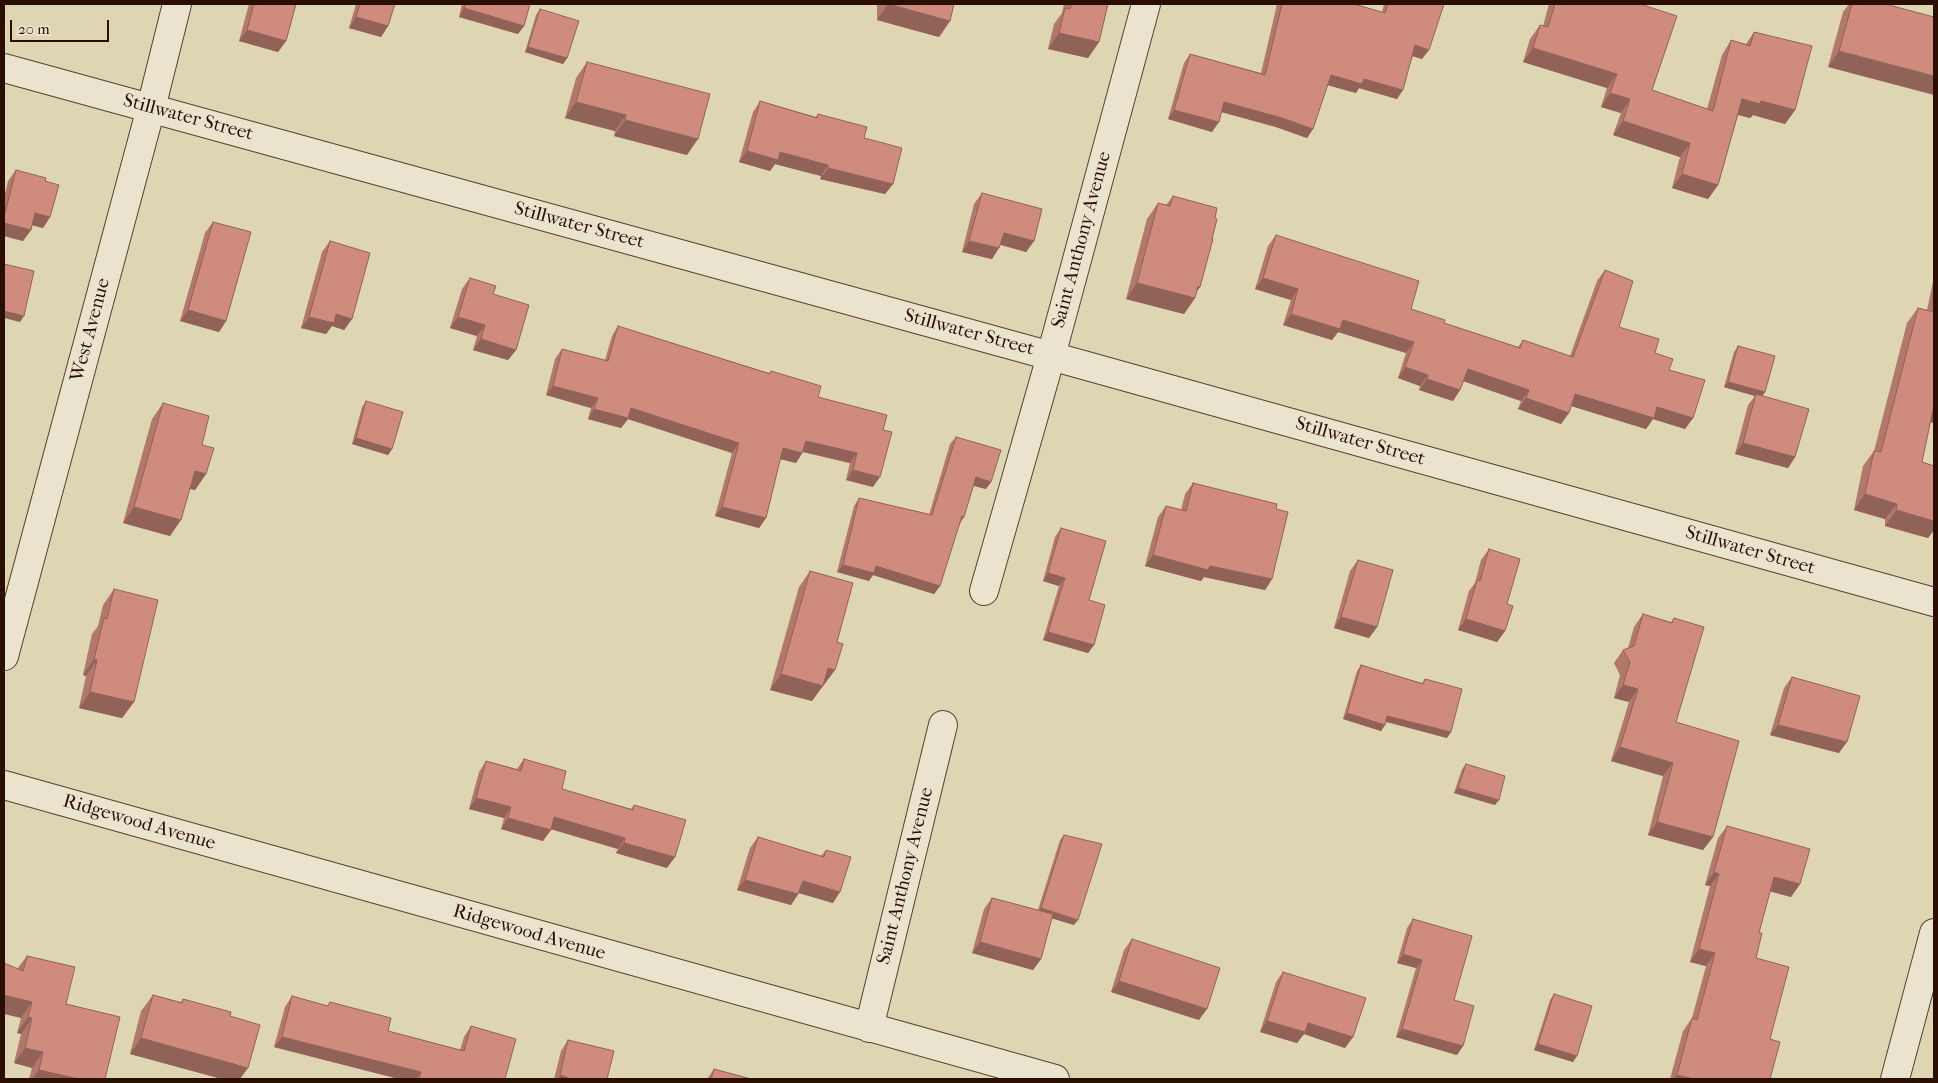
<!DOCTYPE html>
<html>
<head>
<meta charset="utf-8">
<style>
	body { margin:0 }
	#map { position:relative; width:1938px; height:1083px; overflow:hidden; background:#ded5b3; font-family:"IM FELL French Canon",serif }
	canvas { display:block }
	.frame { position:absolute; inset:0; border:5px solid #2a0f00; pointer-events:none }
	.scale { position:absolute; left:10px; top:20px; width:99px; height:22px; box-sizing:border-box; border:2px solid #2a0f00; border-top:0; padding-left:6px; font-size:15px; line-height:18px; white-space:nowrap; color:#2a0f00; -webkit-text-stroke:4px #eae4ce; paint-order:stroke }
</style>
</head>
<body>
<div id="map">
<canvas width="1938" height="1083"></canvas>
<div class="frame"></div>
<div class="scale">20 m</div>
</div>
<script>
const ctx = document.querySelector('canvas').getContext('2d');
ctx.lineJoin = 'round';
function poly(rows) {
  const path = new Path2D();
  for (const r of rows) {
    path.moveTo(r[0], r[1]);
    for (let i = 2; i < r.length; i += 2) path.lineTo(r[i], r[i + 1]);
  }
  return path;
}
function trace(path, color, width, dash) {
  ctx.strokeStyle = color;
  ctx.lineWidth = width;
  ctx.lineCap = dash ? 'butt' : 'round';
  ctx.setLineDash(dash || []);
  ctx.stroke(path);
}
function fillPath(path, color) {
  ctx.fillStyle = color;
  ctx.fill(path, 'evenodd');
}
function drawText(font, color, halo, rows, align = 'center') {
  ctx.font = font + ' "IM FELL French Canon",serif';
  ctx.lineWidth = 4;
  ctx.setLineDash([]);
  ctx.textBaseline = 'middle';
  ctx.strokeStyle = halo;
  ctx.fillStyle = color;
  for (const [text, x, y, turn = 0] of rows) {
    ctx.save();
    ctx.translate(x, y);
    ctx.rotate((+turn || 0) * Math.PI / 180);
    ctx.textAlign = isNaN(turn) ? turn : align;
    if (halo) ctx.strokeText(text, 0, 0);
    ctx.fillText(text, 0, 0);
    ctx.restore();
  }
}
const minor = poly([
	[984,591,1051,356,1146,4],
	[4,656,151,108,177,4],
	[4,785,1055,1079],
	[869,1028,943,725]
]);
const tertiary = poly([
	[4,68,1051,356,1934,602],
	[1895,1079,1934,933]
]);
trace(minor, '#57402d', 30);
trace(tertiary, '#57402d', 30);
trace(minor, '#eae4ce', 28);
trace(tertiary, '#eae4ce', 28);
fillPath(poly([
	[249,4,296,4,286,41,278,52,239,41],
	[356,4,395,4,388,26,381,37,349,28],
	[462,4,530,4,524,26,518,34,459,17],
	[877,4,954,4,950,21,939,37,877,20],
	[1064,4,1108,4,1099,42,1088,58,1048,49,1054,24,1062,13],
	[1277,4,1354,4,1382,12,1384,4,1444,4,1422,59,1413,56,1397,99,1359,88,1356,93,1327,85,1313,129,1307,138,1276,127,1221,112,1212,132,1168,119,1184,63,1190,54,1261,73],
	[1549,4,1640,4,1652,90,1707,109,1722,55,1731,40,1746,44,1754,32,1795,110,1785,124,1753,115,1750,118,1738,115,1718,185,1708,199,1672,188,1680,157,1613,135,1621,113,1601,107,1607,88,1523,62,1530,39,1540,25,1543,26],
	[1849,4,1885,4,1828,67,1843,12],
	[540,9,567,58,563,64,525,52,536,15],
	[587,62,687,155,614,136,615,131,565,118,576,78],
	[760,101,816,117,818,114,864,138,893,184,885,194,820,179,821,176,775,164,770,171,739,162,753,112],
	[16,170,45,181,50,217,43,228,32,225,31,230,23,241,4,236,4,198,8,181],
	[982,193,1034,241,1026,252,1000,245,992,259,962,252,974,204],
	[1173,196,1215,218,1212,239,1200,287,1196,292,1195,298,1184,314,1126,299,1147,219,1158,203,1166,205],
	[213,222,226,321,219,332,180,321,205,233],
	[1276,235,1411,309,1444,323,1518,347,1523,340,1570,356,1597,281,1605,270,1619,327,1655,353,1669,370,1693,418,1685,429,1653,419,1646,429,1571,406,1561,424,1518,409,1521,401,1463,381,1460,390,1453,401,1419,390,1420,386,1398,378,1406,353,1338,332,1332,340,1283,325,1291,300,1255,289,1268,246],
	[330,241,352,319,344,330,332,326,326,334,301,328,322,252],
	[1934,277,1934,423,1930,422,1922,462,1934,466,1934,530,1928,538,1885,526,1885,519,1854,510,1863,466,1874,451,1907,323,1918,308,1927,310],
	[470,278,493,294,516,350,508,360,473,350,477,336,450,328,462,289],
	[618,326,769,373,771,371,818,397,883,430,873,487,846,480,850,463,803,452,796,463,780,459,766,518,759,528,715,516,732,453,628,419,621,428,588,419,591,408,546,395,555,359,562,349,605,360,612,336],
	[1738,346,1765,392,1762,396,1795,457,1788,468,1735,454,1748,405,1755,396,1724,387,1734,352],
	[366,401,392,449,388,455,352,444,362,407],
	[163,403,202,445,206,474,195,490,190,489,170,536,123,523,152,419],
	[956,437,991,482,986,489,974,486,959,525,940,586,934,594,873,575,869,581,837,572,854,506,859,498,929,515,950,444],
	[1193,483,1276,509,1272,579,1265,590,1204,577,1201,581,1145,566,1158,517,1166,506,1181,510,1185,494],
	[1061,528,1089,600,1094,645,1088,653,1043,640,1059,586,1043,581,1055,537],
	[1489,549,1507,604,1505,631,1497,642,1458,630,1469,591,1475,583,1481,560],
	[1358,560,1377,627,1369,638,1334,628,1350,571],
	[810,571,824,685,823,685,812,701,770,690,799,587],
	[114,589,134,702,122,718,79,708,86,676,83,675,92,634,98,626,103,605],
	[1643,614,1671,622,1674,618,1676,722,1713,837,1703,850,1648,835,1663,776,1611,761,1629,702,1614,698,1620,675,1614,663,1623,650,1628,648,1634,627],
	[1361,665,1422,683,1425,679,1447,738,1386,722,1385,725,1381,731,1343,719,1357,671],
	[1792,677,1839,753,1770,735,1784,688],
	[524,759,562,789,631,809,634,805,667,868,616,853,618,849,551,829,543,841,501,829,504,818,469,809,479,772,486,761,517,769],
	[1466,764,1495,805,1454,793,1462,769],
	[1727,826,1800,884,1791,897,1770,891,1759,933,1756,958,1770,1039,1770,1079,1670,1079,1683,1031,1692,1018,1706,966,1690,962,1710,886,1705,885,1718,838],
	[1064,835,1074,925,1052,918,1041,959,1033,970,972,953,984,909,992,898,1038,910,1060,840],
	[758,837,821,856,826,850,833,903,799,893,791,905,737,890,750,848],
	[1413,919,1454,1000,1463,1046,1457,1055,1396,1037,1416,968,1397,963,1407,928],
	[1132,939,1199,1020,1111,992,1124,950],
	[27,956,66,1004,105,1079,29,1079,32,1068,14,1063,21,1034,17,1033,21,1018,17,969],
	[1283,972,1353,1037,1345,1048,1304,1034,1297,1043,1260,1032,1276,982],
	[1554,994,1573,1062,1534,1050,1550,1000],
	[153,995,181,1002,183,999,230,1016,240,1079,222,1079,130,1054,141,1011],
	[292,996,327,1006,330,1002,388,1031,460,1050,464,1037,471,1026,505,1079,399,1079,274,1047,285,1007],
	[568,1040,607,1079,554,1079,561,1051],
	[714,1069,751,1079,707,1079]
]), '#b2786c');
fillPath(poly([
	[888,4,950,21,939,37,877,20],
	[464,8,524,26,518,34,459,17],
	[356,17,388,26,381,37,349,28],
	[247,30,286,41,278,52,239,41],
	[1059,33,1099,42,1088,58,1048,49],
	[1415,45,1429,50,1422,59,1409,55],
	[528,47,567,58,563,64,525,52],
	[1533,48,1617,74,1607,88,1523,62],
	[1839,51,1934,76,1934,95,1828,67],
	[1331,75,1364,79,1403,90,1397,99,1359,88,1356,93,1324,84],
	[1610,93,1630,99,1621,113,1601,107],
	[1742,99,1761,101,1795,110,1785,124,1753,115,1750,118,1732,113],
	[576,102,626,115,615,131,565,118],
	[1224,102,1282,118,1313,129,1307,138,1276,127,1218,111],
	[1174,110,1219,122,1212,132,1168,119],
	[625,120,698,139,687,155,614,136],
	[1623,121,1690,143,1680,157,1613,135],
	[747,151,780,152,828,165,821,176,775,164,770,171,739,162],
	[828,168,893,184,885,194,820,179],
	[1682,174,1718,185,1708,199,1672,188],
	[35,213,50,217,43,228,28,224],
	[4,223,31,230,23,241,4,236],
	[1004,233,1034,241,1026,252,996,243],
	[969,241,999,248,992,259,962,252],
	[1263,278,1298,289,1291,300,1255,289],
	[1137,283,1198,286,1200,287,1193,298,1195,298,1184,314,1126,299],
	[188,310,226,321,219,332,180,321],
	[4,311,24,316,20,322,4,318],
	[336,314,352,319,344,330,332,326,326,334,301,328,309,317],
	[1291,314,1343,320,1414,342,1406,353,1338,332,1332,340,1283,325],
	[458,317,485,325,477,336,450,328],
	[481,339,516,350,508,360,473,350],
	[1405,367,1428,375,1420,386,1398,378],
	[1468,369,1529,390,1521,401,1460,380],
	[1427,379,1460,390,1453,401,1419,390],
	[1728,382,1765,392,1761,398,1756,394,1755,396,1724,387],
	[553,386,598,398,591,408,546,395],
	[1575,394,1657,407,1693,418,1685,429,1653,419,1646,429,1568,405],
	[1526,398,1569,413,1561,424,1518,409],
	[1934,405,1934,423,1923,420],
	[631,408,739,443,732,453,628,419,621,428,588,419,594,409],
	[356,438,392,449,388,455,352,444],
	[806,441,857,453,850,463,799,451],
	[1743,443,1795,457,1788,468,1735,454],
	[783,448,802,453,796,463,776,458],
	[853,470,880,477,873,487,846,480],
	[195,471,206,474,195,490,184,487],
	[976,477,991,482,986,489,971,485],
	[1865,494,1897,504,1885,519,1854,510],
	[134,507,181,520,170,536,123,523],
	[722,507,766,518,759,528,715,516],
	[1896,510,1934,521,1934,530,1928,538,1885,526],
	[962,516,964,517,959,525],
	[1153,555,1210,566,1272,579,1265,590,1204,577,1201,581,1145,566],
	[843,565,876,566,940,586,934,594,873,575,869,581,837,572],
	[1048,573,1065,578,1059,586,1043,581],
	[1341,617,1377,627,1369,638,1334,628],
	[1466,619,1505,631,1497,642,1458,630],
	[1048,632,1094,645,1088,653,1043,640],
	[94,659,97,660,86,676,83,675],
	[828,668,835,670,824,685,817,683],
	[781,674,823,686,812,701,770,690],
	[1623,685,1638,689,1629,702,1614,698],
	[90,692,134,702,122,718,79,708],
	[1347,713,1385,725,1381,731,1343,719],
	[1387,716,1451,732,1447,738,1384,721],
	[1778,725,1847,742,1839,753,1770,735],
	[1620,747,1673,763,1663,776,1611,761],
	[1458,788,1499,800,1495,805,1454,793],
	[476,798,511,807,504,818,469,809],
	[554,817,625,838,618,849,547,828],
	[508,818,551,830,543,841,501,829],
	[1657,822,1713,837,1703,850,1648,835],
	[624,843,675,857,667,868,616,853],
	[1714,872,1719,874,1710,886,1705,885],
	[1774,877,1800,884,1791,897,1765,890],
	[745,880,798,894,791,905,737,890],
	[803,881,840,892,833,903,795,892],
	[1041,908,1078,920,1074,925,1037,914],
	[980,942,1041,959,1033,970,972,953],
	[1699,949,1715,953,1706,966,1690,962],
	[1403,954,1422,960,1416,968,1397,963],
	[1119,981,1207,1009,1199,1020,1111,992],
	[4,995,32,1002,21,1018,4,1014],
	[28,1017,32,1018,21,1034,17,1033],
	[1267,1021,1308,1023,1353,1037,1345,1048,1304,1034,1297,1043,1260,1032],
	[1402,1029,1463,1046,1457,1055,1396,1037],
	[282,1037,421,1072,416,1079,399,1079,274,1047],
	[141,1038,248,1068,240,1079,222,1079,130,1054],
	[1538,1044,1577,1056,1573,1062,1534,1050],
	[25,1048,43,1052,32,1068,14,1063],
	[39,1070,79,1079,32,1079],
	[560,1075,569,1078,569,1079,558,1079],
	[1677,1075,1694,1079,1673,1079]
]), '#916258');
const building = poly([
	[254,4,296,4,286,41,247,30,254,4],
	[360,4,395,4,388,26,356,17,360,4],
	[466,4,530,4,524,26,464,8,466,4],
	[888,4,954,4,950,21,888,4],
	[1072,4,1108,4,1099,42,1059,33,1065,8,1070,9,1072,4],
	[1282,4,1354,4,1385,13,1388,4,1444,4,1429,50,1415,45,1403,90,1364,79,1362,84,1331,75,1313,129,1282,118,1224,102,1219,122,1174,110,1190,54,1265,75,1282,4],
	[1555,4,1640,4,1677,16,1652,90,1713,111,1731,40,1750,46,1754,32,1812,46,1795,110,1761,101,1760,104,1742,99,1718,185,1682,174,1690,143,1623,121,1630,99,1610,93,1617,74,1533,48,1540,25,1548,27,1555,4],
	[1852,4,1885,4,1934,17,1934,76,1839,51,1852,4],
	[540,9,579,21,567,58,528,47,540,9],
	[587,62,710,94,698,139,625,120,626,115,576,102,587,62],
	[760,101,817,118,818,114,867,127,864,138,902,148,893,184,828,168,828,165,780,152,778,160,747,151,760,101],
	[16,170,46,178,45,181,59,185,50,217,35,213,31,230,4,223,4,217,16,170],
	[982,193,1042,209,1034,241,1004,233,999,248,969,241,982,193],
	[1173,196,1217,208,1215,218,1217,219,1212,239,1213,239,1200,287,1198,286,1195,298,1137,283,1158,203,1170,206,1173,196],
	[213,222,251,232,226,321,188,310,213,222],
	[1276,235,1419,281,1411,309,1445,320,1444,323,1520,348,1523,340,1573,357,1605,270,1633,281,1619,327,1659,339,1655,353,1673,359,1669,370,1705,380,1693,418,1657,407,1654,418,1575,394,1569,413,1526,398,1529,390,1468,369,1460,390,1427,379,1428,375,1405,367,1414,342,1343,320,1340,329,1291,314,1298,289,1263,278,1276,235],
	[330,241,370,253,352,319,336,314,334,323,309,317,330,241],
	[4,264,34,271,24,316,4,311,4,264],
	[470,278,496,286,493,294,529,305,516,350,481,339,485,325,458,317,470,278],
	[1918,308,1934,312,1934,311,1934,405,1922,462,1934,466,1934,521,1896,510,1897,504,1865,494,1874,451,1881,452,1918,308],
	[618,326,770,374,771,371,821,386,818,397,887,415,883,430,892,432,880,477,853,470,857,453,806,441,802,453,783,448,766,518,722,507,739,443,631,408,628,418,594,409,598,398,553,386,562,349,608,361,618,326],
	[1738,346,1775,356,1765,392,1728,382,1738,346],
	[1756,394,1809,409,1795,457,1743,443,1756,394],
	[366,401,403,412,392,449,356,438,366,401],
	[163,403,209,416,202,445,214,448,206,474,195,471,181,520,134,507,163,403],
	[956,437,1001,450,991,482,976,477,964,517,962,516,940,586,876,566,874,573,843,565,859,498,932,515,956,437],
	[1193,483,1277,504,1276,509,1288,512,1272,579,1210,566,1208,570,1153,555,1166,506,1186,511,1193,483],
	[1061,528,1106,541,1089,600,1105,605,1094,645,1048,632,1065,578,1048,573,1061,528],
	[1489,549,1520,559,1507,604,1513,606,1505,631,1466,619,1477,580,1480,581,1489,549],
	[1358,560,1393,570,1377,627,1341,617,1358,560],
	[810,571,853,583,837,642,843,644,835,670,828,668,823,686,781,674,810,571],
	[114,589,158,600,134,702,90,692,97,660,94,659,104,618,107,619,114,589],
	[1643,614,1672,623,1674,618,1704,627,1676,722,1739,741,1713,837,1657,822,1673,763,1620,747,1638,689,1623,685,1630,662,1623,650,1634,646,1643,614],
	[1361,665,1423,684,1425,679,1462,689,1451,732,1387,716,1385,725,1347,713,1361,665],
	[1792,677,1860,696,1847,742,1778,725,1792,677],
	[524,759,566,771,562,789,633,810,634,805,686,820,675,857,624,843,625,838,554,817,551,830,508,818,511,807,476,798,486,761,521,771,524,759],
	[1466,764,1505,776,1499,800,1458,788,1466,764],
	[1727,826,1810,849,1800,884,1774,877,1759,933,1762,933,1756,958,1789,967,1770,1039,1780,1042,1770,1079,1694,1079,1677,1075,1692,1018,1697,1020,1715,953,1699,949,1719,874,1714,872,1727,826],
	[1064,835,1102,844,1078,920,1041,908,1064,835],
	[758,837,824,857,826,850,851,857,840,892,803,881,798,894,745,880,758,837],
	[992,898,1053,914,1041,959,980,942,992,898],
	[1413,919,1472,936,1454,1000,1474,1006,1463,1046,1402,1029,1422,960,1403,954,1413,919],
	[1132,939,1220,968,1207,1009,1119,981,1132,939],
	[27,956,75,967,66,1004,120,1017,105,1079,79,1079,39,1070,43,1052,25,1048,32,1018,28,1017,32,1002,4,995,4,963,23,971,27,956],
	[1283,972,1366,998,1353,1037,1308,1023,1305,1032,1267,1021,1283,972],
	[1554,994,1592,1006,1577,1056,1538,1044,1554,994],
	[153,995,182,1003,183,999,231,1012,230,1016,260,1025,248,1068,141,1038,153,995],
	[292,996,328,1006,330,1002,391,1018,388,1031,464,1051,471,1026,516,1039,505,1079,419,1079,421,1072,282,1037,292,996],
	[568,1040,614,1051,607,1079,569,1079,569,1078,560,1075,568,1040],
	[714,1069,751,1079,711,1079,714,1069]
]);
fillPath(building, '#cf8c7e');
trace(building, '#916258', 1);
drawText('19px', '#2a0f00', '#eae4ce', [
	["Stillwater Street",188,118,15],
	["Stillwater Street",579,226,15],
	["Saint Anthony Avenue",1082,240,-75],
	["West Avenue",91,330,-75],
	["Stillwater Street",969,333,15],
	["Stillwater Street",1360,442,16],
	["Stillwater Street",1750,551,16],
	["Ridgewood Avenue",139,823,16],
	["Saint Anthony Avenue",906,876,-76],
	["Ridgewood Avenue",529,933,16]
]);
</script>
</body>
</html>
